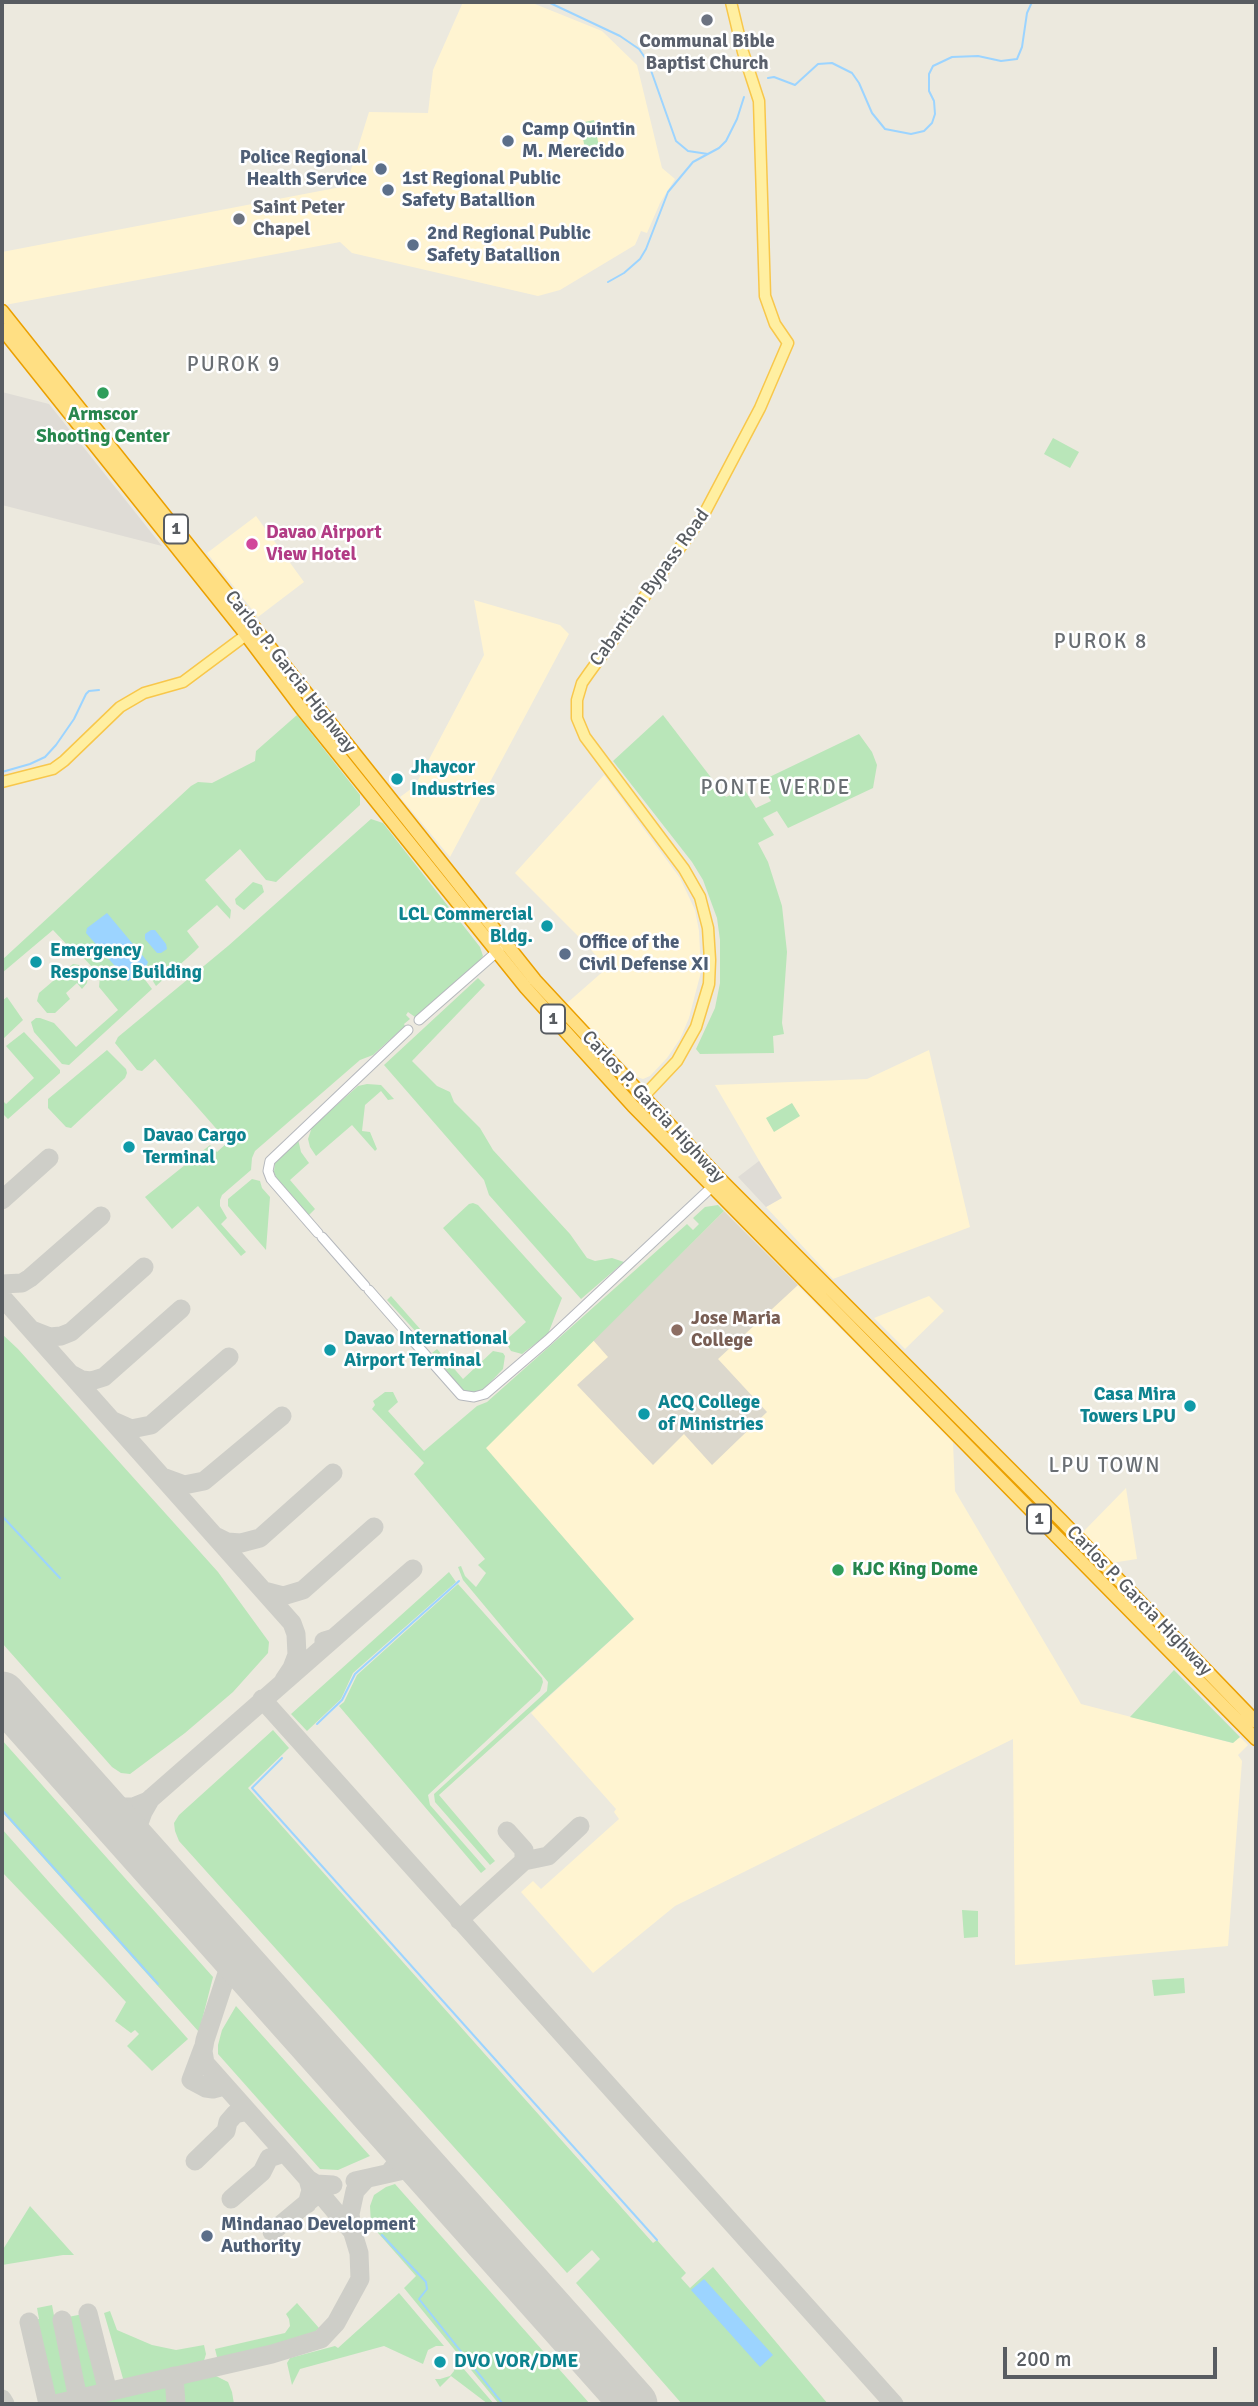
<!DOCTYPE html>
<html>
<head>
<meta charset="utf-8">
<style>
	body { margin:0 }
	#map { position:relative; width:1258px; height:2406px; overflow:hidden; background:#ece9de; font-family:Signika,sans-serif }
	canvas { display:block }
	.frame { position:absolute; inset:0; border:4px solid #585c61; pointer-events:none }
	.scale { position:absolute; left:1003px; top:2347px; width:214px; height:32px; box-sizing:border-box; border:4px solid #585c61; border-top:0; padding-left:9px; font-size:21px; line-height:24px; white-space:nowrap; color:#585c61; -webkit-text-stroke:5px #fff; paint-order:stroke }
</style>
</head>
<body>
<div id="map">
<canvas width="1258" height="2406"></canvas>
<div class="frame"></div>
<div class="scale">200 m</div>
</div>
<script>
const ctx = document.querySelector('canvas').getContext('2d');
ctx.lineJoin = 'round';
function fillPath(path, color) {
  ctx.fillStyle = color;
  ctx.fill(path, 'evenodd');
}
function poly(rows) {
  const path = new Path2D();
  for (const r of rows) {
    path.moveTo(r[0], r[1]);
    for (let i = 2; i < r.length; i += 2) path.lineTo(r[i], r[i + 1]);
  }
  return path;
}
function trace(path, color, width, dash) {
  ctx.strokeStyle = color;
  ctx.lineWidth = width;
  ctx.lineCap = dash ? 'butt' : 'round';
  ctx.setLineDash(dash || []);
  ctx.stroke(path);
}
function drawText(font, color, halo, rows, align = 'center') {
  ctx.font = font + ' Signika,sans-serif';
  ctx.lineWidth = 5;
  ctx.setLineDash([]);
  ctx.textBaseline = 'middle';
  ctx.strokeStyle = halo;
  ctx.fillStyle = color;
  for (const [text, x, y, turn = 0] of rows) {
    ctx.save();
    ctx.translate(x, y);
    ctx.rotate((+turn || 0) * Math.PI / 180);
    ctx.textAlign = isNaN(turn) ? turn : align;
    if (halo) ctx.strokeText(text, 0, 0);
    ctx.fillText(text, 0, 0);
    ctx.restore();
  }
}
fillPath(poly([
	[463,2,530,2,602,31,637,65,662,168,675,179,660,203,647,233,641,231,635,245,560,290,538,296,352,253,340,242,5,305,2,301,2,252,346,186,369,112,428,113,433,70],
	[256,516,304,582,258,617,207,553],
	[474,600,560,625,569,634,450,857,400,797,415,786,484,655],
	[604,775,680,878,695,910,699,931,701,972,689,1018,680,1039,667,1058,650,1076,643,1079,637,1077,566,1004,607,968,585,943,515,873],
	[929,1050,970,1227,833,1279,766,1207,781,1198,715,1085,867,1079],
	[724,1211,953,1442,955,1491,1081,1704,1232,1743,1240,1737,1248,1745,1238,1755,1242,1761,1228,1946,1015,1965,1013,1739,675,1906,593,1973,521,1892,533,1881,541,1889,619,1819,614,1812,616,1809,531,1713,634,1619,486,1449,487,1445],
	[929,1296,944,1311,905,1349,874,1318],
	[1126,1488,1137,1559,1111,1563,1082,1533]
]), '#fff4d1');
fillPath(poly([
	[2,392,49,404,162,546,2,505],
	[759,1161,782,1198,766,1207,738,1177]
]), '#dfdcd6');
fillPath(poly([
	[724,1211,798,1285,718,1359,767,1412,712,1465,684,1434,653,1465,577,1385,608,1357,593,1340]
]), '#dcd8cd');
fillPath(poly([
	[594,120,599,147,585,149,580,123],
	[1053,438,1079,452,1070,468,1044,454],
	[297,715,360,795,360,805,276,882,266,880,240,849,205,880,231,910,230,919,217,905,187,931,199,947,195,951,156,986,151,978,153,975,159,981,168,973,160,963,143,977,152,989,69,1065,62,1064,34,1032,31,1022,36,1018,40,1018,54,1023,76,1047,118,1010,99,987,100,976,74,947,71,949,53,930,2,973,2,960,191,786,198,782,212,783,255,761,256,751],
	[663,715,726,797,744,789,756,808,771,801,759,782,859,734,872,752,877,765,873,788,788,828,777,811,763,818,774,835,758,843,768,862,782,906,787,952,782,1023,784,1034,773,1036,774,1053,700,1054,696,1049,715,1008,720,983,720,940,717,918,703,880,692,862,613,761],
	[371,819,383,823,480,947,483,956,478,963,415,1017,408,1012,406,1015,410,1019,404,1024,405,1026,373,1055,360,1060,255,1151,252,1158,251,1170,222,1195,220,1200,220,1206,227,1218,221,1224,246,1252,241,1256,198,1206,172,1229,145,1197,210,1145,217,1152,228,1142,155,1059,142,1071,137,1070,115,1043,118,1037,228,946],
	[253,882,262,885,264,892,244,910,236,904,235,899],
	[73,964,79,965,88,976,87,983,82,989,77,983,66,993,70,999,55,1013,47,1013,37,1001,39,993],
	[478,978,485,985,412,1061,437,1086,450,1092,454,1102,480,1128,493,1150,570,1234,587,1258,595,1261,612,1258,624,1262,581,1299,489,1195,484,1180,384,1065],
	[7,997,23,1020,2,1040,2,1001],
	[24,1032,60,1070,60,1073,8,1119,2,1113,2,1100,6,1104,34,1078,6,1046],
	[107,1050,126,1069,127,1073,125,1078,71,1128,66,1127,48,1108,48,1099],
	[367,1084,381,1085,394,1099,388,1100,381,1091,365,1105,362,1131,370,1132,377,1149,375,1151,352,1125,316,1156,310,1147,308,1139,312,1127,358,1086],
	[792,1103,800,1116,774,1132,766,1118],
	[298,1139,301,1152,309,1163,290,1180,315,1209,308,1216,277,1180,274,1172,275,1161],
	[252,1179,260,1181,262,1188,270,1197,266,1250,228,1206,228,1199],
	[473,1203,478,1205,562,1298,548,1334,522,1354,511,1351,505,1341,526,1322,443,1228,469,1204],
	[718,1205,724,1211,486,1448,634,1619,439,1795,495,1861,490,1865,435,1802,434,1794,547,1691,548,1682,463,1580,458,1567,461,1566,465,1576,476,1587,486,1573,478,1565,485,1559,414,1474,424,1463,372,1409,375,1405,373,1401,385,1392,393,1392,398,1402,388,1411,424,1451,477,1406,487,1402,687,1224,693,1230,699,1224,693,1218,705,1207],
	[391,1296,421,1330,417,1333,387,1300],
	[2,1334,18,1349,218,1572,269,1642,268,1653,233,1692,185,1733,130,1774,121,1773,112,1767,2,1643],
	[437,1349,463,1379,493,1351,503,1353,505,1356,503,1369,482,1391,474,1393,462,1391,432,1353],
	[449,1572,456,1582,353,1673,341,1699,307,1731,291,1714],
	[458,1584,542,1678,543,1682,540,1691,428,1795,430,1805,486,1869,481,1873,339,1706,344,1702,357,1675],
	[1174,1670,1240,1737,1233,1743,1130,1717],
	[273,1730,289,1748,248,1788,653,2243,657,2240,686,2273,681,2278,690,2288,713,2267,828,2404,682,2404,576,2283,600,2259,592,2250,567,2273,179,1841,175,1831,174,1823,179,1815],
	[2,1740,213,1977,199,2032,2,1812],
	[2,1829,188,2039,152,2071,127,2046,139,2034,135,2030,131,2033,115,2021,126,2002,2,1872],
	[962,1910,978,1911,978,1937,964,1938],
	[1184,1978,1185,1993,1154,1996,1152,1980],
	[236,2006,370,2156,338,2170,320,2169,218,2054,218,2045,222,2030],
	[395,2184,590,2404,499,2404,404,2288,416,2276,371,2225,370,2206,374,2195,386,2187],
	[30,2206,74,2255,63,2255,2,2265,2,2251],
	[399,2293,444,2346,436,2346,428,2350,423,2364,384,2346,300,2369,292,2385,287,2363,290,2358,335,2346,338,2348],
	[297,2303,319,2328,310,2337,223,2359,217,2357,215,2349,285,2333,290,2326,289,2319,286,2314],
	[52,2305,55,2321,59,2321,74,2390,70,2394,51,2398,31,2321,39,2319,37,2308],
	[110,2311,117,2330,152,2345,176,2350,204,2345,206,2354,203,2364,124,2382,104,2313],
	[83,2314,100,2382,96,2388,82,2391,78,2386,63,2318],
	[456,2360,494,2404,488,2404,451,2376,440,2387,435,2379,440,2379,450,2376,454,2371],
	[214,2375,228,2382,232,2392,234,2404,180,2404,179,2387,183,2382],
	[171,2385,173,2404,87,2404]
]), '#b9e6b9');
fillPath(poly([
	[107,913,148,962,146,967,128,981,86,933,87,928],
	[151,930,155,930,166,944,167,949,161,953,157,953,145,939,145,934],
	[704,2279,773,2355,760,2367,691,2290]
]), '#9cd4ff');
trace(poly([
	[548,2,620,36,639,49,648,62,676,141,688,151,708,154],
	[768,78,774,77,795,85,818,64,832,63,852,73,859,83,872,113,885,129,911,134,924,131,932,123,935,114,934,101,929,91,929,74,933,66,952,57,978,56,1001,61,1017,59,1022,47,1027,13,1032,2],
	[608,282,624,273,640,259,646,249,668,192,693,162,719,148,726,141,737,119,744,97],
	[2,772,30,764,45,757,56,745,74,719,86,694,89,691,99,690],
	[2,1516,60,1578],
	[317,1724,342,1700,355,1674,459,1581],
	[282,1758,252,1788,657,2240],
	[2,1810,158,1984],
	[382,2235,426,2282,427,2289,419,2299,503,2404]
]), '#9cd4ff', 2);
trace(poly([
	[2,1200,49,1158],
	[2,1284,22,1283,30,1278,101,1216],
	[2,1297,292,1623,296,1634,297,1655,292,1668,284,1680],
	[32,1330,50,1337,61,1336,71,1332,144,1267],
	[71,1374,82,1380,91,1381,104,1377,181,1309],
	[113,1421,131,1429,151,1425,229,1357],
	[165,1478,184,1485,204,1481,282,1416],
	[217,1537,227,1542,241,1543,260,1538,333,1473],
	[264,1591,283,1596,303,1590,374,1527],
	[324,1641,334,1638,413,1569],
	[262,1699,894,2404],
	[91,1795,115,1807,133,1807,148,1801,334,1638],
	[507,1831,524,1850,524,1861],
	[143,1854,139,1839,139,1823,143,1812,151,1798],
	[459,1920,524,1861,548,1856,580,1826],
	[233,1955,205,2040,203,2051,205,2063,308,2179,316,2184,333,2185],
	[203,2048,191,2080,206,2088,213,2089,224,2086],
	[195,2161,226,2131,228,2122,235,2114,247,2111],
	[389,2173,401,2158,403,2153,401,2143],
	[355,2181,422,2166],
	[231,2199,262,2172,269,2158,284,2153],
	[307,2204,311,2190,308,2179,351,2230],
	[272,2232,314,2197],
	[88,2313,108,2392],
	[62,2320,78,2399],
	[29,2322,48,2404],
	[174,2376,176,2404],
	[2,2399,5,2404],
	[55,2404,272,2354,321,2339,336,2323,360,2279,359,2253,352,2230,350,2214,355,2191,366,2179]
]), '#cecec8', 19);
trace(poly([
	[2,1695,634,2404]
]), '#cecec8', 47);
const minor = poly([
	[419,1020,499,950],
	[318,1233,271,1179,268,1171,270,1161,408,1030],
	[322,1237,365,1286],
	[369,1290,411,1338],
	[415,1343,461,1395,474,1397,485,1394,548,1340,714,1185]
]);
const major = poly([
	[2,782,53,769,64,761,120,707,144,693,183,682,246,635],
	[643,1097,677,1061,696,1027,709,984,710,960,708,928,700,897,684,869,585,737,577,718,577,700,582,683,589,673,703,516,760,408,788,343,775,324,765,296,759,101,743,52,731,2]
]);
const highway = poly([
	[2,311,535,980,720,1179,1061,1520,1256,1722],
	[2,329,240,627,301,708,526,988,633,1106,1256,1739]
]);
trace(minor, '#b5b8bd', 11);
trace(major, '#f8c74b', 13);
trace(highway, '#eba000', 15);
trace(minor, '#fff', 9);
trace(major, '#ffefa1', 10);
trace(highway, '#ffdf83', 12);
for (const [x, y, r, color] of [
	[707,20,7,"#6b7280"],
	[508,141,7,"#5c6f8a"],
	[381,169,7,"#5c6f8a"],
	[388,190,7,"#5c6f8a"],
	[239,219,7,"#6b7280"],
	[413,245,7,"#5c6f8a"],
	[103,393,7,"#2e9e5b"],
	[252,544,7,"#d1479c"],
	[397,779,7,"#0f9aa8"],
	[547,926,7,"#0f9aa8"],
	[565,954,7,"#5c6f8a"],
	[36,962,7,"#0f9aa8"],
	[129,1147,7,"#0f9aa8"],
	[677,1330,7,"#8d6e63"],
	[330,1350,7,"#0f9aa8"],
	[1190,1406,7,"#0f9aa8"],
	[644,1414,7,"#0f9aa8"],
	[838,1570,7,"#2e9e5b"],
	[207,2236,7,"#5c6f8a"],
	[440,2362,7,"#0f9aa8"]
]) {
  const dot = new Path2D();
  dot.arc(x, y, r, 0, 2 * Math.PI);
  ctx.fillStyle = color;
  ctx.fill(dot);
  trace(dot, '#fff', 2.5);
}
for (const [x, y, w] of [
	[176,529,24],
	[553,1019,24],
	[1039,1519,24]
]) {
  const box = new Path2D();
  box.roundRect(x - w / 2, y - 14.5, w, 29, 5);
  ctx.fillStyle = '#fff';
  ctx.fill(box);
  trace(box, '#585c61', 2);
}
drawText('bold 18px', '#585c61', null, [
	["1",176,529],
	["1",553,1019],
	["1",1039,1519]
]);
drawText('bold 19px', '#5b616d', '#fff', [
	["Communal Bible",707,42],
	["Baptist Church",707,64],
	["Saint Peter",253,208,"left"],
	["Chapel",253,230,"left"]
]);
drawText('bold 19px', '#4e5e75', '#fff', [
	["Camp Quintin",522,130],
	["M. Merecido",522,152],
	["Police Regional",367,158,"right"],
	["Health Service",367,180,"right"],
	["1st Regional Public",402,179],
	["Safety Batallion",402,201],
	["2nd Regional Public",427,234],
	["Safety Batallion",427,256],
	["Office of the",579,943],
	["Civil Defense XI",579,965],
	["Mindanao Development",221,2225],
	["Authority",221,2247]
], 'left');
drawText('bold 19px', '#27864d', '#fff', [
	["Armscor",103,415],
	["Shooting Center",103,437],
	["KJC King Dome",852,1570,"left"]
]);
drawText('bold 19px', '#b23c85', '#fff', [
	["Davao Airport",266,533],
	["View Hotel",266,555]
], 'left');
drawText('19px', '#585c61', '#fff', [
	["Cabantian Bypass Road",650,588,-54],
	["Carlos P. Garcia Highway",290,672,52],
	["Carlos P. Garcia Highway",653,1107,47],
	["Carlos P. Garcia Highway",1139,1601,46]
]);
drawText('bold 19px', '#0d838f', '#fff', [
	["Jhaycor",411,768],
	["Industries",411,790],
	["LCL Commercial",533,915,"right"],
	["Bldg.",533,937,"right"],
	["Emergency",50,951],
	["Response Building",50,973],
	["Davao Cargo",143,1136],
	["Terminal",143,1158],
	["Davao International",344,1339],
	["Airport Terminal",344,1361],
	["Casa Mira",1176,1395,"right"],
	["Towers LPU",1176,1417,"right"],
	["ACQ College",658,1403],
	["of Ministries",658,1425],
	["DVO VOR/DME",454,2362]
], 'left');
drawText('bold 19px', '#785e54', '#fff', [
	["Jose Maria",691,1319],
	["College",691,1341]
], 'left');
ctx.letterSpacing = '2px';
drawText('21px', '#696e73', '#fff', [
	["PUROK 9",234,365],
	["PUROK 8",1101,642],
	["PONTE VERDE",776,788],
	["LPU TOWN",1105,1466]
]);
ctx.letterSpacing = '0px';
</script>
</body>
</html>
